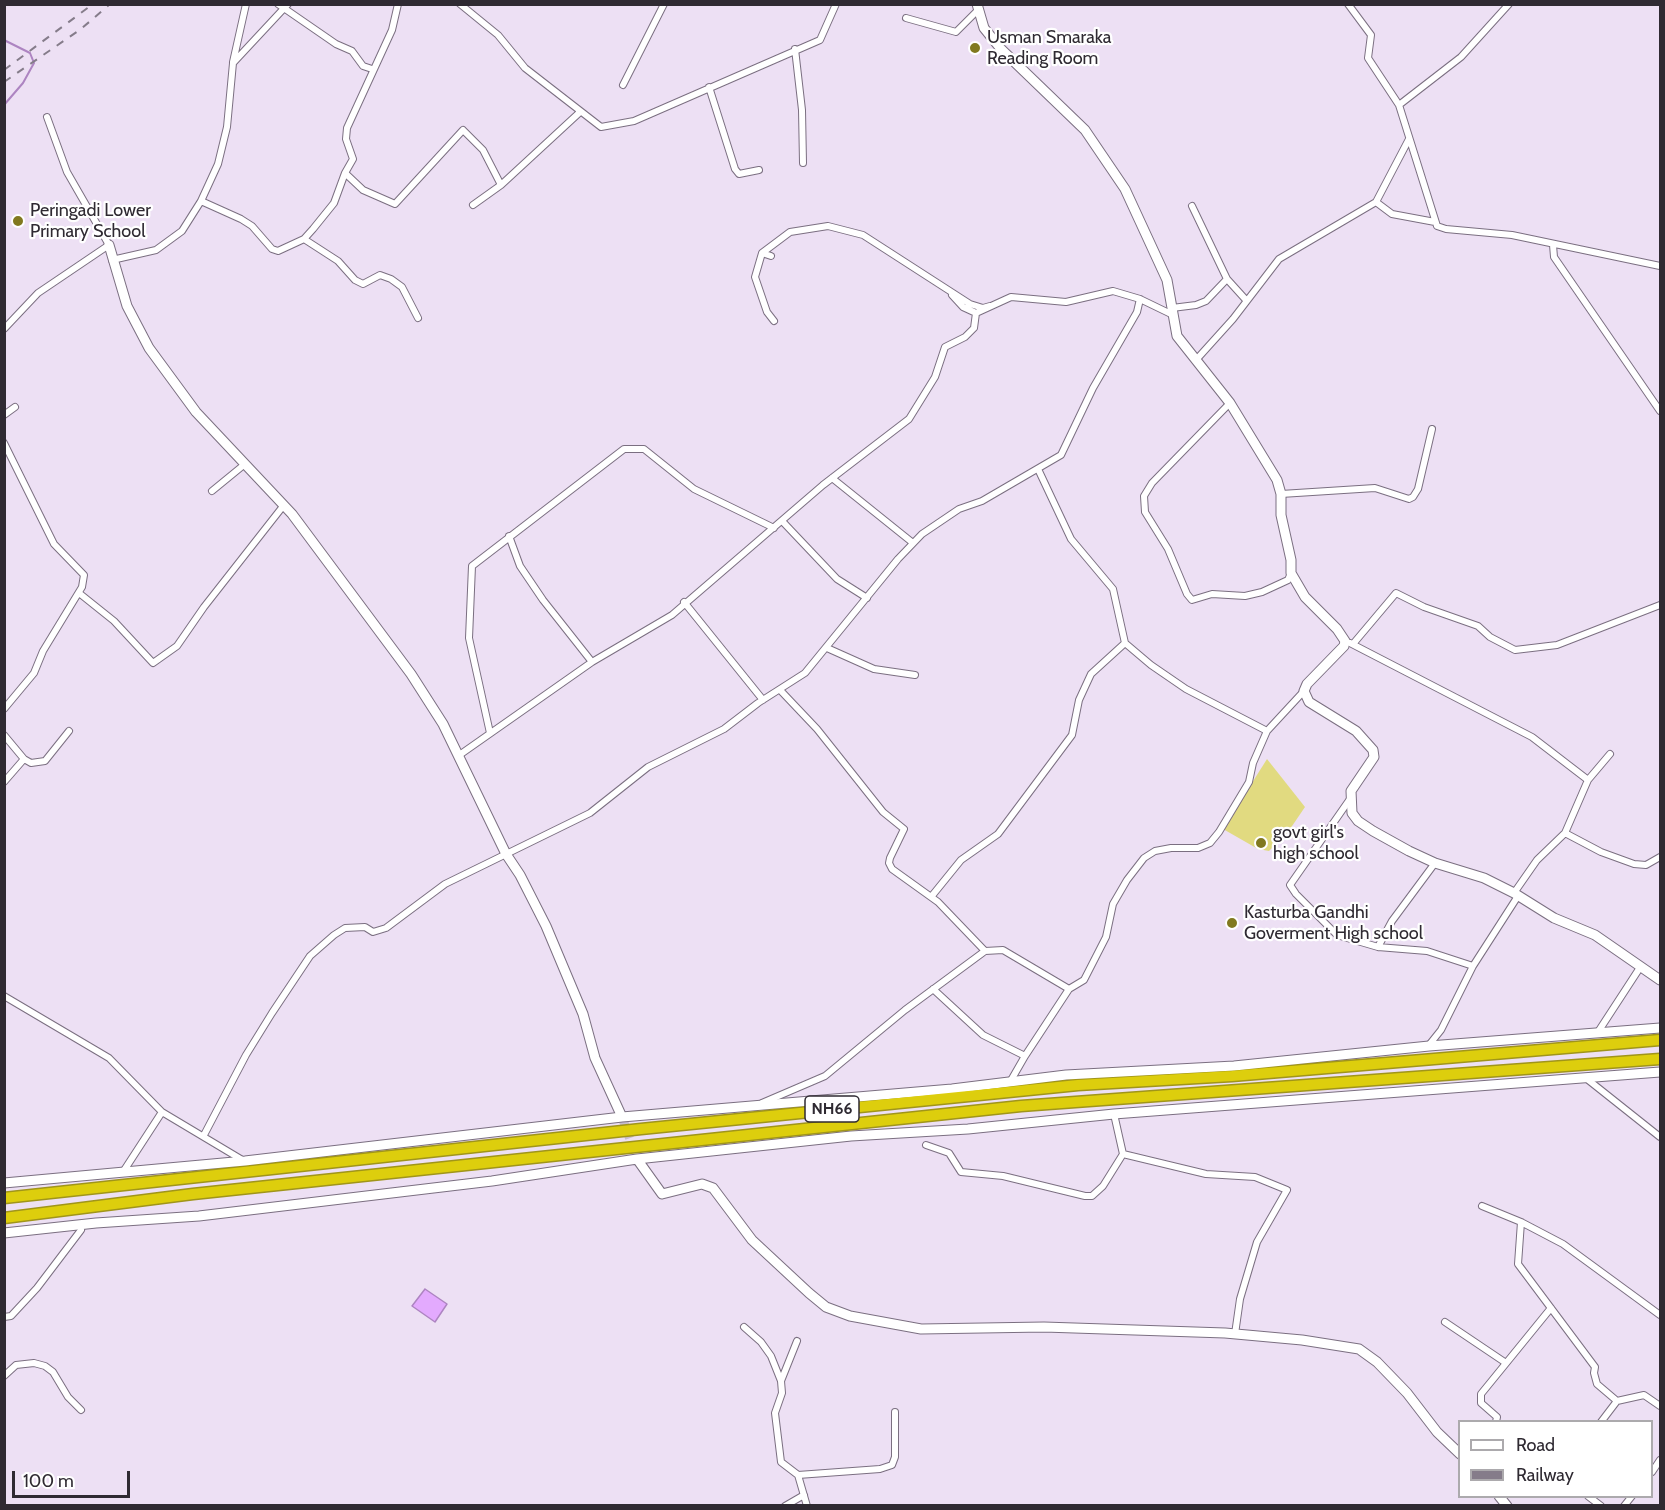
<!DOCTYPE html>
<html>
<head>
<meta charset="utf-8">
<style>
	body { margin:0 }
	#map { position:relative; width:1665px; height:1510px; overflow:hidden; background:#ede0f4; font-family:Cabin,sans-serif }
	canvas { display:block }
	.frame { position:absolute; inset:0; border:6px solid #2f2a32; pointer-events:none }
	.legend { position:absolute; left:1458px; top:1420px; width:195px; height:78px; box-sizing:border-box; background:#fff; border:2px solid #acaaad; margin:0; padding:8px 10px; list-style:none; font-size:18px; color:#2f2a32 }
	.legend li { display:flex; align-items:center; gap:12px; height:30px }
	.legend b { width:30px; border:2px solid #acaaad }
	.scale { position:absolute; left:12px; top:1471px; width:118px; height:27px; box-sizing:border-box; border:3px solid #2f2a32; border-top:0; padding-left:8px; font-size:18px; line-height:21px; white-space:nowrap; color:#2f2a32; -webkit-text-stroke:4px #fff; paint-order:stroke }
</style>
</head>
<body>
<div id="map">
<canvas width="1665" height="1510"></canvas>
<div class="frame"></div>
<ul class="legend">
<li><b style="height:8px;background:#fff"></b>Road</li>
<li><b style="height:8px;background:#857c8a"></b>Railway</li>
</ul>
<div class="scale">100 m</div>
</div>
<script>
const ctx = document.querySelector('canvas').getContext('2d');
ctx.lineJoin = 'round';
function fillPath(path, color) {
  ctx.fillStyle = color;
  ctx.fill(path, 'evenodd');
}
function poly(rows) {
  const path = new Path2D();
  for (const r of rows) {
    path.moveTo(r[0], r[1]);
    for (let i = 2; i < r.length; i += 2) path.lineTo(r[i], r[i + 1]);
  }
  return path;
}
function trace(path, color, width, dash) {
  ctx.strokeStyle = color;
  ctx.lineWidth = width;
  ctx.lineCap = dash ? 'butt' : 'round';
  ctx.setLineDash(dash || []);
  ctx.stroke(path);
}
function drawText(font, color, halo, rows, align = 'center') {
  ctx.font = font + ' Cabin,sans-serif';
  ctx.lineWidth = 4.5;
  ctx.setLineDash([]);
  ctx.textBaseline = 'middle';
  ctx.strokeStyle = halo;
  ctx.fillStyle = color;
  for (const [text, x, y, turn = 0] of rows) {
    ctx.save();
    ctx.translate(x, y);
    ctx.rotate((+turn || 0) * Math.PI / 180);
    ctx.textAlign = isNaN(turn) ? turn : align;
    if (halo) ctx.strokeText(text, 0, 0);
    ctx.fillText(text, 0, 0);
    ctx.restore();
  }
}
fillPath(poly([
	[1267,759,1305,807,1288,832,1269,851,1258,849,1223,829]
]), '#e1da80');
const water = poly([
	[425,1289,447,1304,435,1322,412,1306,425,1289]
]);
fillPath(water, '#e3aafe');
trace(water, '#ad84c1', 1.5);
trace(poly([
	[4,40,30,53,34,63,23,83,4,105]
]), '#ad84c1', 2);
trace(poly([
	[622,1117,637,1159]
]), '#c7bccd', 9, [9, 4.5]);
const street = poly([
	[278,4,336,44,352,51,363,66,372,69],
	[460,4,498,35,525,68,601,127,634,121,820,40,836,4],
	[1348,4,1371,35,1368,58,1399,105,1437,226,1446,229,1512,235,1660,266],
	[906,18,956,32,978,10],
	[795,49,802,110,803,163],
	[233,62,246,4],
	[623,85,664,4],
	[709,87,735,169,739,174,759,170],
	[1399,105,1461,57,1509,4],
	[345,173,353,159,346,139,347,128,392,30,398,4],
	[201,201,241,219,252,226,272,249,278,251,304,239,313,229,334,203,345,173,363,190,395,204,463,130,483,150,501,185],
	[1376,202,1392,214,1435,222],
	[473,205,501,185,579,113],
	[1192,206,1227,279,1246,300],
	[304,239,338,261,355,280,363,284,380,275,391,279,402,287,418,318],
	[1553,245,1554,257,1660,411],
	[762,253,771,256],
	[112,260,156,250,182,231,201,201,218,164,227,127,233,63,288,4],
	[952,295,963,307,976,313,1011,297,1066,302,1113,291,1140,299,1171,314],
	[1172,308,1196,305,1206,301,1227,279],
	[774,321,767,312,755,277,762,253,790,232,828,226,863,235,970,304,983,308,990,306],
	[4,329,38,293,109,245,67,172,47,117],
	[1196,360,1233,319,1279,259,1376,202,1409,139],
	[1230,403,1152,483,1144,496,1145,512,1168,549,1187,594,1192,600,1212,594,1245,596,1262,592,1288,580,1291,573],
	[4,415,15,407],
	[4,443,54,544,84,575,82,587,43,651,34,673,4,709],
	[1038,469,1071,539,1113,589,1125,643,1151,665,1186,689,1267,731],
	[832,478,913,543],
	[212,491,245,464],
	[1281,494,1375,488,1409,499,1413,497,1418,489,1432,429],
	[783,522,837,579,867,598],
	[509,536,520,566,543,600,592,662],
	[79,593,114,621,153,663,177,646,204,607,284,505],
	[684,602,763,700],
	[1350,643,1532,737,1588,780],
	[1353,644,1396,593,1424,607,1478,626,1490,637,1515,650,1557,645,1660,605],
	[827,648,874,669,915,675],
	[781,691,817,729,883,812,904,829,890,858,889,863,892,869,938,902,985,951],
	[490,733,469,638,472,566,624,449,644,449,694,489,774,528],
	[4,735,24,759],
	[458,756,592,662,672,615,823,485,909,419,935,377,945,347,965,337,974,328,976,313],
	[4,782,24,759,31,763,45,761,69,731],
	[1350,799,1290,885,1296,894,1337,935,1378,947,1427,951,1473,966,1518,896],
	[1565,833,1588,780,1610,754],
	[1514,893,1537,860,1565,833,1601,852,1634,864,1646,865,1660,857],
	[931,897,961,860,998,834,1072,735,1079,700,1091,674,1125,643],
	[1378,947,1392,921,1435,863],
	[933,989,983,1035,1025,1056,1069,989],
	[4,996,109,1058,162,1112,244,1161],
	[1598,1032,1641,966],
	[1429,1045,1441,1030,1473,966],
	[1587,1079,1660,1137],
	[1010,1082,1025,1056],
	[762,1103,825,1076,905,1010,985,951,1003,950,1069,989,1084,980,1106,937,1113,904,1127,880,1144,858,1155,851,1171,848,1198,848,1210,843,1219,832,1249,782,1253,763,1267,731,1304,691],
	[1114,1114,1123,1154,1206,1174,1255,1177,1287,1190,1257,1242,1240,1299,1235,1334],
	[204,1135,246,1055,272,1013,310,956,334,935,345,928,365,927,373,932,386,928,445,884,590,813,648,767,724,729,758,703,805,673,898,559,922,534,959,509,982,501,1061,455,1093,388,1137,312,1140,299],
	[926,1145,949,1153,961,1172,1003,1176,1085,1196,1092,1196,1103,1186,1123,1154],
	[123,1172,162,1112],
	[1482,1206,1521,1222,1563,1244,1660,1315],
	[1521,1222,1518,1264,1595,1367,1594,1373,1597,1384,1617,1401,1644,1395,1660,1406],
	[4,1317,11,1316,37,1288,81,1230],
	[1445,1322,1506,1363],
	[744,1327,761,1342,771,1356,781,1381],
	[797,1341,781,1381,782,1393,775,1413,781,1462,798,1475,807,1506],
	[4,1376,16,1365,34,1363,45,1366,53,1372,68,1397,81,1410],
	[1496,1422,1497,1417,1481,1403,1481,1394,1551,1308],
	[1601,1422,1617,1401],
	[1652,1472,1660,1460],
	[798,1475,880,1469,892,1465,895,1457,895,1412],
	[1588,1496,1601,1506],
	[785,1506,804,1495],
	[1624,1506,1632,1496]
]);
const secondary = poly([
	[977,4,984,28,1001,49,1085,130,1125,189,1167,280,1177,336,1230,403,1277,480,1281,494,1281,515,1291,560,1291,573,1305,597,1337,629,1345,641,1344,646,1307,684,1304,691,1309,702,1356,731,1373,750,1374,757,1351,791,1352,813,1358,821,1373,831,1409,851,1435,863,1484,878,1514,893,1554,918,1595,935,1660,980],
	[109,245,127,306,149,348,196,412,292,514,411,674,443,724,506,854,520,875,546,926,583,1014,595,1058,622,1117],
	[637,1159,662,1194,702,1184,713,1188,752,1240,809,1293,826,1307,850,1316,921,1329,1044,1327,1225,1333,1302,1340,1359,1349,1377,1362,1407,1393,1437,1432,1460,1454],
	[4,1183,245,1161,622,1117,952,1089,1066,1075,1234,1066,1429,1046,1660,1028],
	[4,1233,96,1223,199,1216,492,1181,637,1159,851,1136,968,1129,1114,1114,1660,1072],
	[1499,1496,1507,1506]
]);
const highway = poly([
	[4,1198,641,1129,1078,1085,1232,1076,1660,1040],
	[4,1218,193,1194,1021,1106,1660,1059]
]);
trace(street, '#7b6f81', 8);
trace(secondary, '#7b6f81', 11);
trace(highway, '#a0951a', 13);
trace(street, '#fff', 6);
trace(secondary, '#fff', 9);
trace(highway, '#ddce0d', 10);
trace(poly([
	[4,70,93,4],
	[4,82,81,29,110,4]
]), '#857c8a', 2, [8, 8]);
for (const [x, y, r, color] of [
	[975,48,6,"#81791f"],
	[18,221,6,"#81791f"],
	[1261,843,6,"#81791f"],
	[1232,923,6,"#81791f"]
]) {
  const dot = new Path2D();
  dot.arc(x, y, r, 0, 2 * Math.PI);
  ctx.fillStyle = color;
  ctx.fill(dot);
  trace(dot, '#fff', 2);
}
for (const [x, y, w] of [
	[832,1109,54]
]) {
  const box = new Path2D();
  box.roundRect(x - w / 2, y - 13, w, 26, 4.5);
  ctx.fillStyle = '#fff';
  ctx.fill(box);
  trace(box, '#2f2a32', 1.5);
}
drawText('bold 16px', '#2f2a32', null, [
	["NH66",832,1109]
]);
drawText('18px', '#2f2a32', '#fff', [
	["Usman Smaraka",987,38],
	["Reading Room",987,59],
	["Peringadi Lower",30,211],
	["Primary School",30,232],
	["govt girl's",1273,833],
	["high school",1273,854],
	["Kasturba Gandhi",1244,913],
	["Goverment High school",1244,934]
], 'left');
</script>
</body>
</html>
